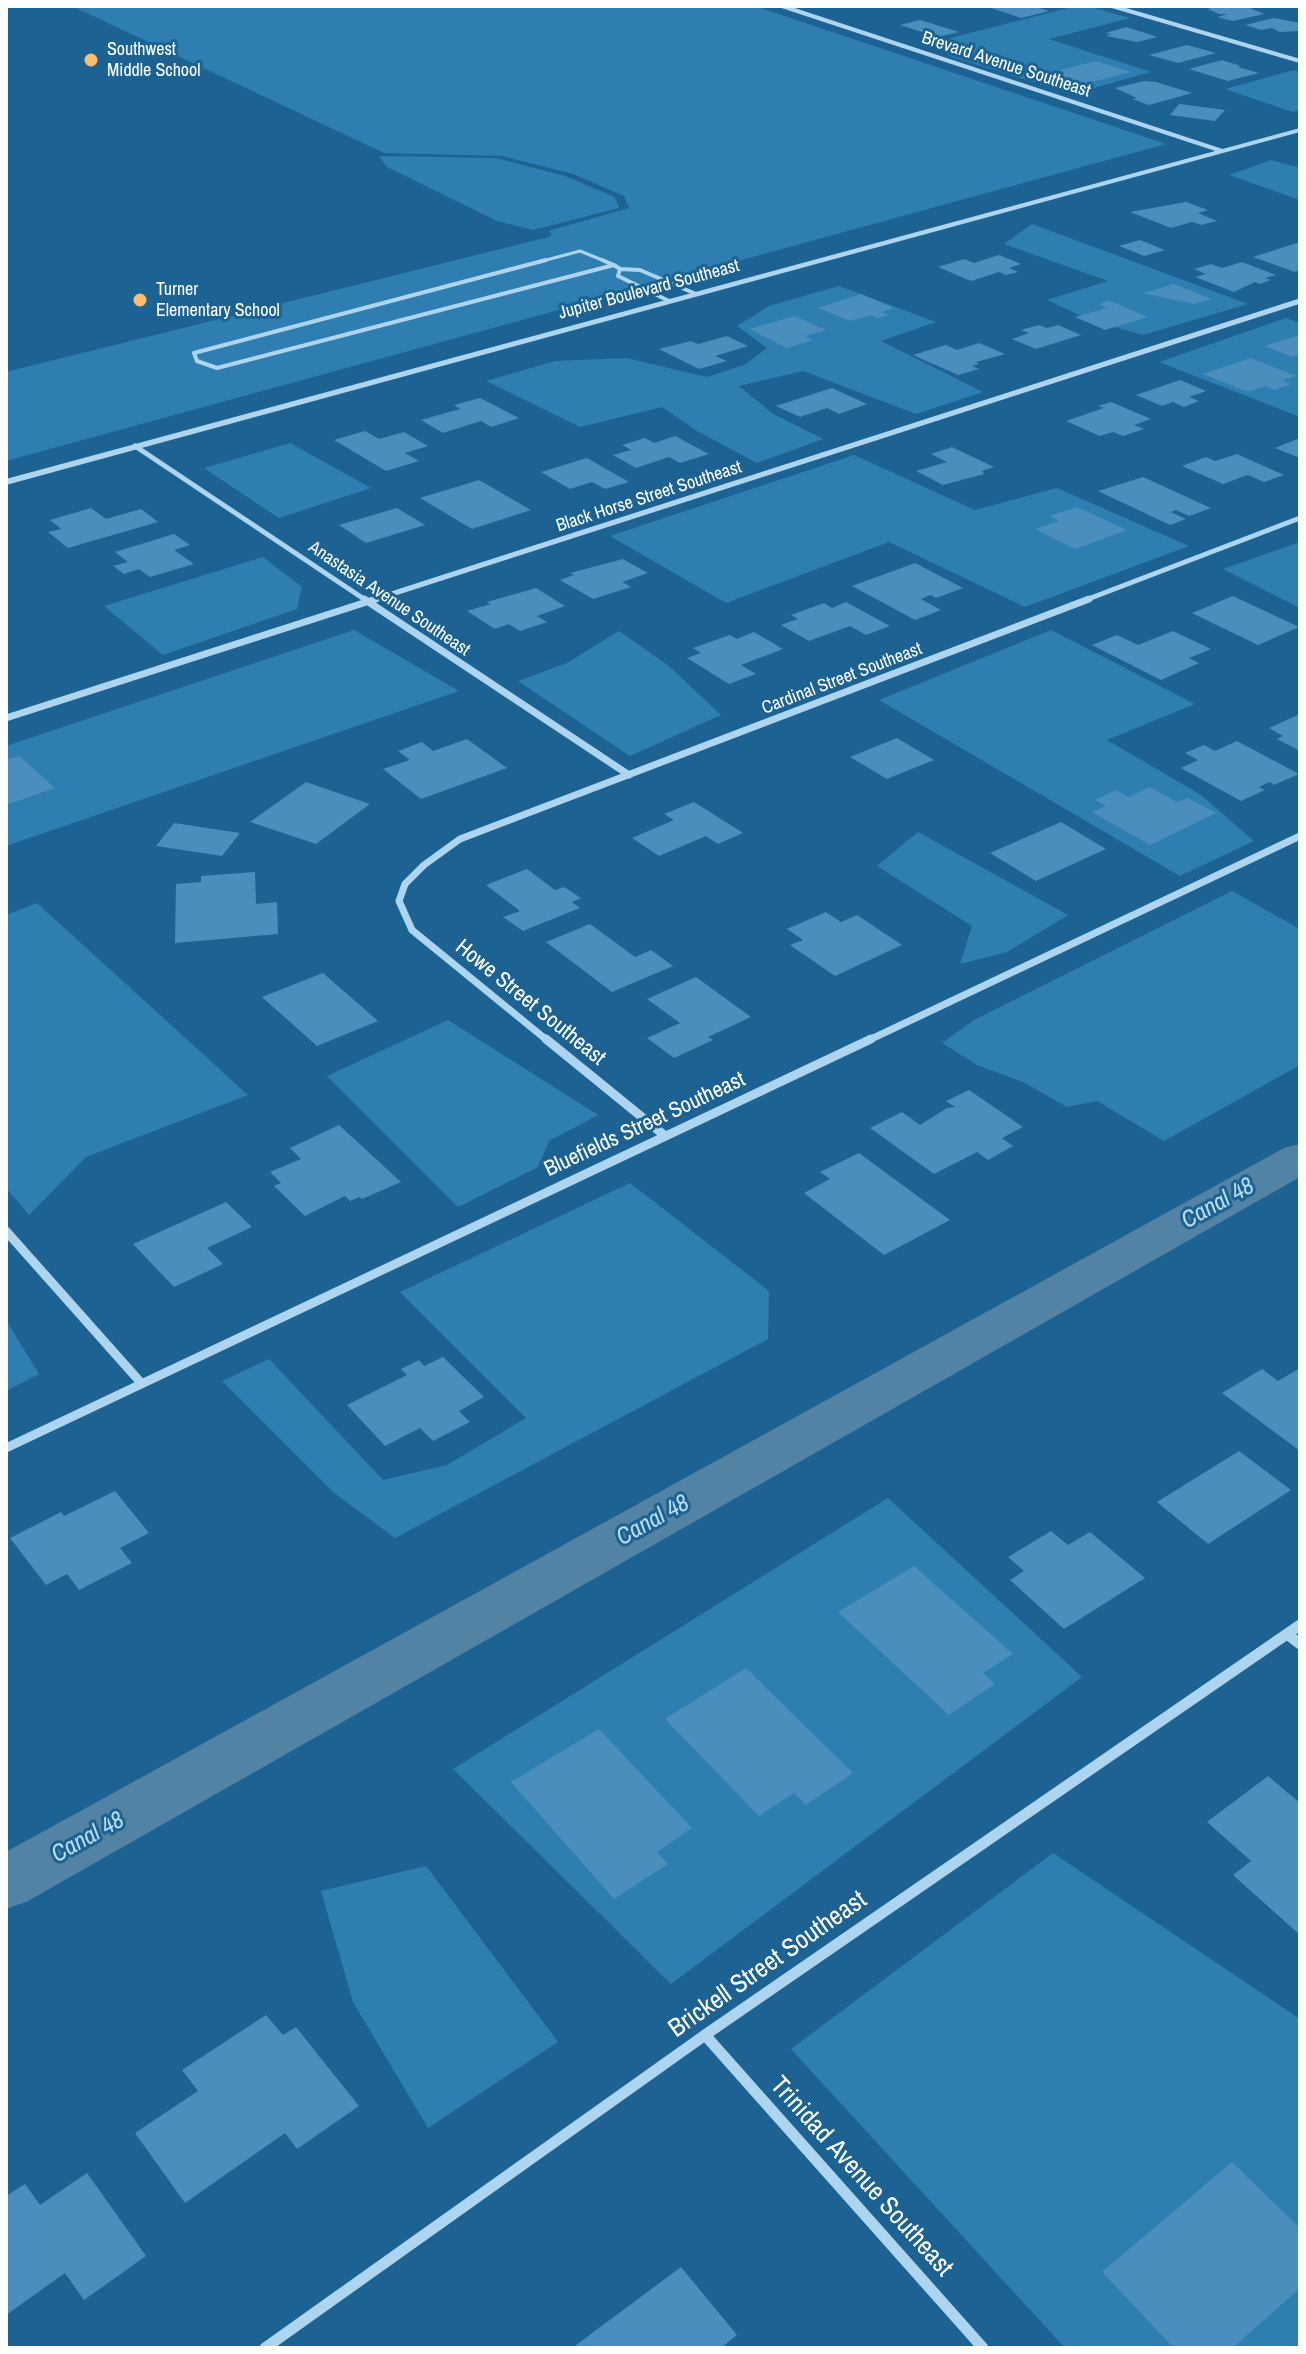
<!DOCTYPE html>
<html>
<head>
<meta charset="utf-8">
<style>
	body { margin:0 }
	#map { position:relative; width:1306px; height:2354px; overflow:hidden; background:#1c6393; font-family:"Archivo Narrow",sans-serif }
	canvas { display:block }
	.frame { position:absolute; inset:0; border:8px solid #fff; pointer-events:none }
</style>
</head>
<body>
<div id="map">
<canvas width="1306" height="2354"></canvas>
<div class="frame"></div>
</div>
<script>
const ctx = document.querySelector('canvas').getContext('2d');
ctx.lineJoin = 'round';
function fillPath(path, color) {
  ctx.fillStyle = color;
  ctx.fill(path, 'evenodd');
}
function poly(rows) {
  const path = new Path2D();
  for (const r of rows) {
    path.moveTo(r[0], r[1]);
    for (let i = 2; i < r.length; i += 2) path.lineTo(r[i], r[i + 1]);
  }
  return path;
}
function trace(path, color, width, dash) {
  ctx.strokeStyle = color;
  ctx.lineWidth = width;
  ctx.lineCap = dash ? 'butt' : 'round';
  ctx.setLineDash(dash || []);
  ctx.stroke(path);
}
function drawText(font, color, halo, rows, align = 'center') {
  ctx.font = font + ' "Archivo Narrow",sans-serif';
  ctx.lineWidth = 6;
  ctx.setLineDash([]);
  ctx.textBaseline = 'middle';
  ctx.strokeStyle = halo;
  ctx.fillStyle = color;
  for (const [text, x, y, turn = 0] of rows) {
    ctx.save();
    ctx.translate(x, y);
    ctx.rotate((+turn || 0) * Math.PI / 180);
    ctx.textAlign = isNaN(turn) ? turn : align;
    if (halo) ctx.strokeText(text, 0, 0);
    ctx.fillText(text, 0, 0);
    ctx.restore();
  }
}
fillPath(poly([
	[72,6,755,6,1166,144,6,461,6,372,549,237,552,234,548,231,629,208,624,196,573,174,502,156,384,153],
	[1076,6,1088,6,1130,18,1049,39,1151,72,1072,94,952,57,927,44],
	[1294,70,1300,72,1300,110,1293,112,1225,89],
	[379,156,496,158,565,176,615,197,619,208,533,230,497,221,387,167],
	[1271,160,1300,168,1300,200,1229,175],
	[1032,224,1248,304,1143,335,1090,320,1047,300,1108,281,1004,244],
	[839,286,936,322,881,341,983,392,916,414,803,371,739,386,773,414,823,439,757,463,697,431,662,407,580,427,486,381,555,361,626,358,707,377,744,365,767,348,737,326,769,306],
	[1286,318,1300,323,1300,417,1159,362],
	[290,443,371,488,279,518,204,468],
	[854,455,975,510,1057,488,1189,546,1025,607,889,542,726,603,610,536],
	[1300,542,1300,608,1223,569],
	[263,557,302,587,297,609,163,655,104,606],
	[354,630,459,691,6,846,6,746],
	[1051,630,1195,704,1107,740,1201,795,1254,841,1180,876,879,700],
	[619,631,669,666,721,715,630,756,518,681,567,663],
	[918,832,1068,915,1007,952,960,964,972,926,877,866],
	[1232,891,1300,929,1300,1065,1164,1141,1097,1101,1067,1107,1023,1082,977,1065,942,1043,974,1020],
	[37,903,248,1095,86,1157,29,1215,6,1188,6,915],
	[448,1020,598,1115,549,1141,538,1167,458,1207,327,1076],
	[630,1183,769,1291,768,1339,395,1538,333,1492,222,1381,269,1359,383,1480,447,1465,526,1418,400,1292],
	[6,1320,39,1374,6,1391],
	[888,1498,1082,1677,671,1984,453,1769],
	[1053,1853,1300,2019,1300,2348,1065,2348,791,2049],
	[426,1866,558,2042,428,2128,353,2002,321,1891]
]), '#2f7eb1');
fillPath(poly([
	[1300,1144,1300,1177,28,1901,6,1909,6,1852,1284,1148,1300,1144]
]), '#5383a4');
fillPath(poly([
	[1032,6,1049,11,1021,18,988,7],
	[1218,6,1245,6,1264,14,1233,21,1217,17,1228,14,1219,14,1208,9],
	[1274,18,1300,23,1300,31,1280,32,1272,28,1261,30,1245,25],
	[920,20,959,32,937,37,900,25],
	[1126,27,1145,33,1157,37,1137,42,1106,36,1111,34,1105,33],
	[1187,45,1216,53,1178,63,1149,55],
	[1222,60,1241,66,1238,67,1259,73,1228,81,1189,69],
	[1096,61,1131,72,1084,84,1049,73],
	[1144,81,1156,82,1192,93,1149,105,1132,99,1137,98,1115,88],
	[1179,104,1225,110,1215,121,1170,115],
	[1186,202,1208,210,1198,213,1217,221,1201,225,1192,222,1171,228,1130,212],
	[1140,240,1165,250,1144,256,1119,246],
	[1300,242,1300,270,1295,272,1253,257],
	[999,255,1021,264,1009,268,1018,272,1006,275,999,272,971,281,938,267,964,259,974,263],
	[1242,262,1276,275,1265,278,1271,280,1260,284,1255,282,1234,292,1195,277,1206,274,1194,269,1211,264,1222,268],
	[1174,284,1212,299,1194,304,1143,293],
	[861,294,894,308,882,312,889,315,878,318,871,315,850,321,818,308],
	[1110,301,1148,317,1105,330,1075,317,1107,308,1099,304],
	[795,316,826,330,805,336,813,340,787,348,749,329],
	[1039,325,1047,328,1058,325,1081,335,1036,349,1012,339,1029,333,1021,330],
	[1300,335,1300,355,1292,357,1265,346],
	[727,336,748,346,715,356,727,361,699,369,659,349,691,341,698,344],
	[979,343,1005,354,976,362,979,364,972,366,979,369,958,375,913,355,946,345,957,350],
	[1251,358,1296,376,1282,380,1291,384,1274,390,1265,386,1248,392,1203,374],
	[1180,380,1206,391,1189,397,1199,401,1184,407,1173,402,1162,406,1136,395],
	[832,388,867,404,839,414,827,408,800,417,776,406],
	[480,398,519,418,491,427,481,421,443,433,421,420,460,409,454,405],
	[1111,402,1151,419,1134,425,1144,429,1123,436,1113,432,1100,436,1066,421,1104,408,1098,406],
	[365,431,379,439,404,432,428,446,405,453,419,461,386,471,334,440],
	[675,436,709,454,680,463,669,457,636,468,613,455,631,450,622,445,645,438,654,443],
	[1300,438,1300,458,1275,448],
	[952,447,994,467,982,471,984,474,943,485,916,471,947,462,931,454],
	[1237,454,1284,475,1264,482,1248,475,1223,484,1182,466,1206,457,1215,461],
	[587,458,629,482,605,489,592,482,570,489,541,472],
	[1143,477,1211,508,1189,516,1176,510,1171,512,1186,519,1170,525,1098,491],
	[479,480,531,510,472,529,420,498],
	[1077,507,1127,530,1075,549,1035,529,1059,521,1050,516],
	[91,508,106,519,141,509,158,522,68,548,48,532,61,529,50,520],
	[397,508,425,525,366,543,339,525],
	[174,534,190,545,174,550,194,564,150,577,139,569,124,574,113,566,128,562,115,552],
	[623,559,648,573,622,582,631,587,593,599,560,580,574,575,570,573],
	[915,563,963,588,936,598,931,595,921,599,941,610,915,620,852,586],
	[536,588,565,606,537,616,547,622,520,631,509,624,495,629,467,611,490,604,487,602],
	[1233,596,1299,627,1258,645,1192,613],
	[846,602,890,626,866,635,850,626,809,641,781,625,798,619,791,615,824,603,832,608],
	[1173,631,1211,649,1189,658,1199,663,1161,680,1092,645,1117,635,1138,645],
	[754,632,783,649,741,665,756,674,729,684,687,658,701,653,693,648,730,635,737,639],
	[1300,714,1300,751,1277,739,1283,736,1269,728],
	[897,738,934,760,887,779,850,757],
	[467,739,507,768,421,799,383,769,410,760,398,751,422,742,433,751],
	[1237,741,1299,774,1274,785,1270,782,1259,787,1265,790,1241,801,1181,768,1198,760,1185,753,1204,745,1215,751],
	[19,756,55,788,6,805,6,760],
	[306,782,370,804,316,844,250,822],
	[1150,787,1177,802,1188,798,1216,813,1150,845,1092,812,1106,806,1095,800,1116,790,1129,797],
	[694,802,743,833,718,844,706,836,659,856,632,838,674,820,664,814],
	[1061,822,1106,849,1036,881,990,853],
	[174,823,240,833,222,856,156,846],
	[527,869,555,890,564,887,581,898,572,902,580,908,523,931,503,917,520,911,486,885],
	[255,872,256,904,277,902,278,934,175,943,176,884,201,882,201,876],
	[826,912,841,922,857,915,902,945,835,976,790,945,803,940,787,929],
	[590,924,635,957,651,950,673,966,612,992,546,942],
	[323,973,378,1021,317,1046,262,997],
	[696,977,751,1017,708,1037,713,1040,674,1058,647,1038,680,1023,647,999],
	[969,1090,1023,1127,1002,1138,1013,1146,988,1160,977,1152,934,1174,870,1128,902,1112,920,1125,947,1108,955,1107,946,1101],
	[339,1125,401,1182,362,1199,359,1197,350,1201,345,1196,305,1216,274,1186,281,1183,270,1172,301,1159,290,1148],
	[859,1153,950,1220,884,1255,804,1193,830,1179,820,1172],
	[226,1202,252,1227,207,1248,223,1264,174,1287,133,1244],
	[443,1357,484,1397,459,1411,470,1422,433,1441,420,1428,385,1446,347,1405,407,1375,401,1369,419,1360,424,1366],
	[1300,1368,1300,1451,1222,1393,1262,1369,1278,1381],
	[1239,1451,1291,1490,1208,1544,1157,1502],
	[115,1491,149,1533,120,1548,132,1563,79,1590,67,1574,46,1585,10,1538,61,1512,64,1516],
	[1051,1531,1068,1545,1090,1532,1145,1578,1064,1629,1010,1580,1024,1571,1008,1557],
	[914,1566,1013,1654,983,1673,995,1684,949,1715,838,1612],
	[746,1668,853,1773,806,1805,794,1793,759,1816,665,1719],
	[599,1729,692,1828,657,1852,668,1864,614,1899,511,1782],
	[1268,1776,1300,1803,1300,1935,1233,1875,1251,1861,1207,1822],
	[266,2015,283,2035,296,2027,359,2106,297,2149,285,2133,185,2203,135,2133,198,2091,182,2070],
	[1232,2162,1300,2228,1300,2288,1233,2348,1174,2348,1102,2272],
	[87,2173,146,2256,84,2300,65,2273,6,2315,6,2196,25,2184,40,2205],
	[681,2267,737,2335,721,2348,572,2348]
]), '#498ebc');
trace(poly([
	[539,262,580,251,607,262]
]), '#add5ef', 3);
trace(poly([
	[546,260,194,353,197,361,217,368,614,265],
	[602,260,614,265],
	[614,265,620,269,640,270,696,294],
	[620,269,618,276,669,301]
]), '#add5ef', 4);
trace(poly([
	[782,6,1222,151],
	[1112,6,1300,61]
]), '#add5ef', 4);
trace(poly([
	[135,446,367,601],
	[370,601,1300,301],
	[1083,601,1300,518]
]), '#add5ef', 5);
trace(poly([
	[364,599,629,775],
	[6,718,376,599],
	[548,1041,412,930,399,901,405,884,424,865,460,839,1089,599],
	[867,1041,1300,836]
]), '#add5ef', 7);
trace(poly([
	[546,1039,664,1135],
	[6,1231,142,1384],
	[6,1448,871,1039]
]), '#add5ef', 9);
trace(poly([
	[1287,1634,1300,1644],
	[705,2035,983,2348],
	[265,2348,705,2035,1300,1625]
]), '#add5ef', 11);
fillPath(poly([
	[1300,128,1300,132,6,485,6,479,1300,128]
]), '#add5ef');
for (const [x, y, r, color] of [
	[91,60,8,"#ffbd6b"],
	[140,300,8,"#ffbd6b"]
]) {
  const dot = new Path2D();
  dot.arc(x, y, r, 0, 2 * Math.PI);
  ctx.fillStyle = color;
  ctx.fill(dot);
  trace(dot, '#1c6393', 3);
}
drawText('18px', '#fff', '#1c6393', [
	["Southwest",107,50],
	["Middle School",107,71],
	["Turner",156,290],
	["Elementary School",156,311]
], 'left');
drawText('18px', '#fff', '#1c6393', [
	["Brevard Avenue Southeast",1006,65,18],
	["Jupiter Boulevard Southeast",649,290,-15],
	["Black Horse Street Southeast",649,497,-18],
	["Anastasia Avenue Southeast",389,599,34],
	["Cardinal Street Southeast",842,679,-21]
]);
drawText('22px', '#fff', '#1c6393', [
	["Howe Street Southeast",530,1003,39],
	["Bluefields Street Southeast",645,1125,-25]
]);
drawText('italic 24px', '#b9def6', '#1c6393', [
	["Canal 48",1218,1204,-29],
	["Canal 48",653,1521,-29],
	["Canal 48",88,1838,-29]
]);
drawText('26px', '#fff', '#1c6393', [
	["Brickell Street Southeast",768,1965,-35],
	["Trinidad Avenue Southeast",861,2177,48]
]);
</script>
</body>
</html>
